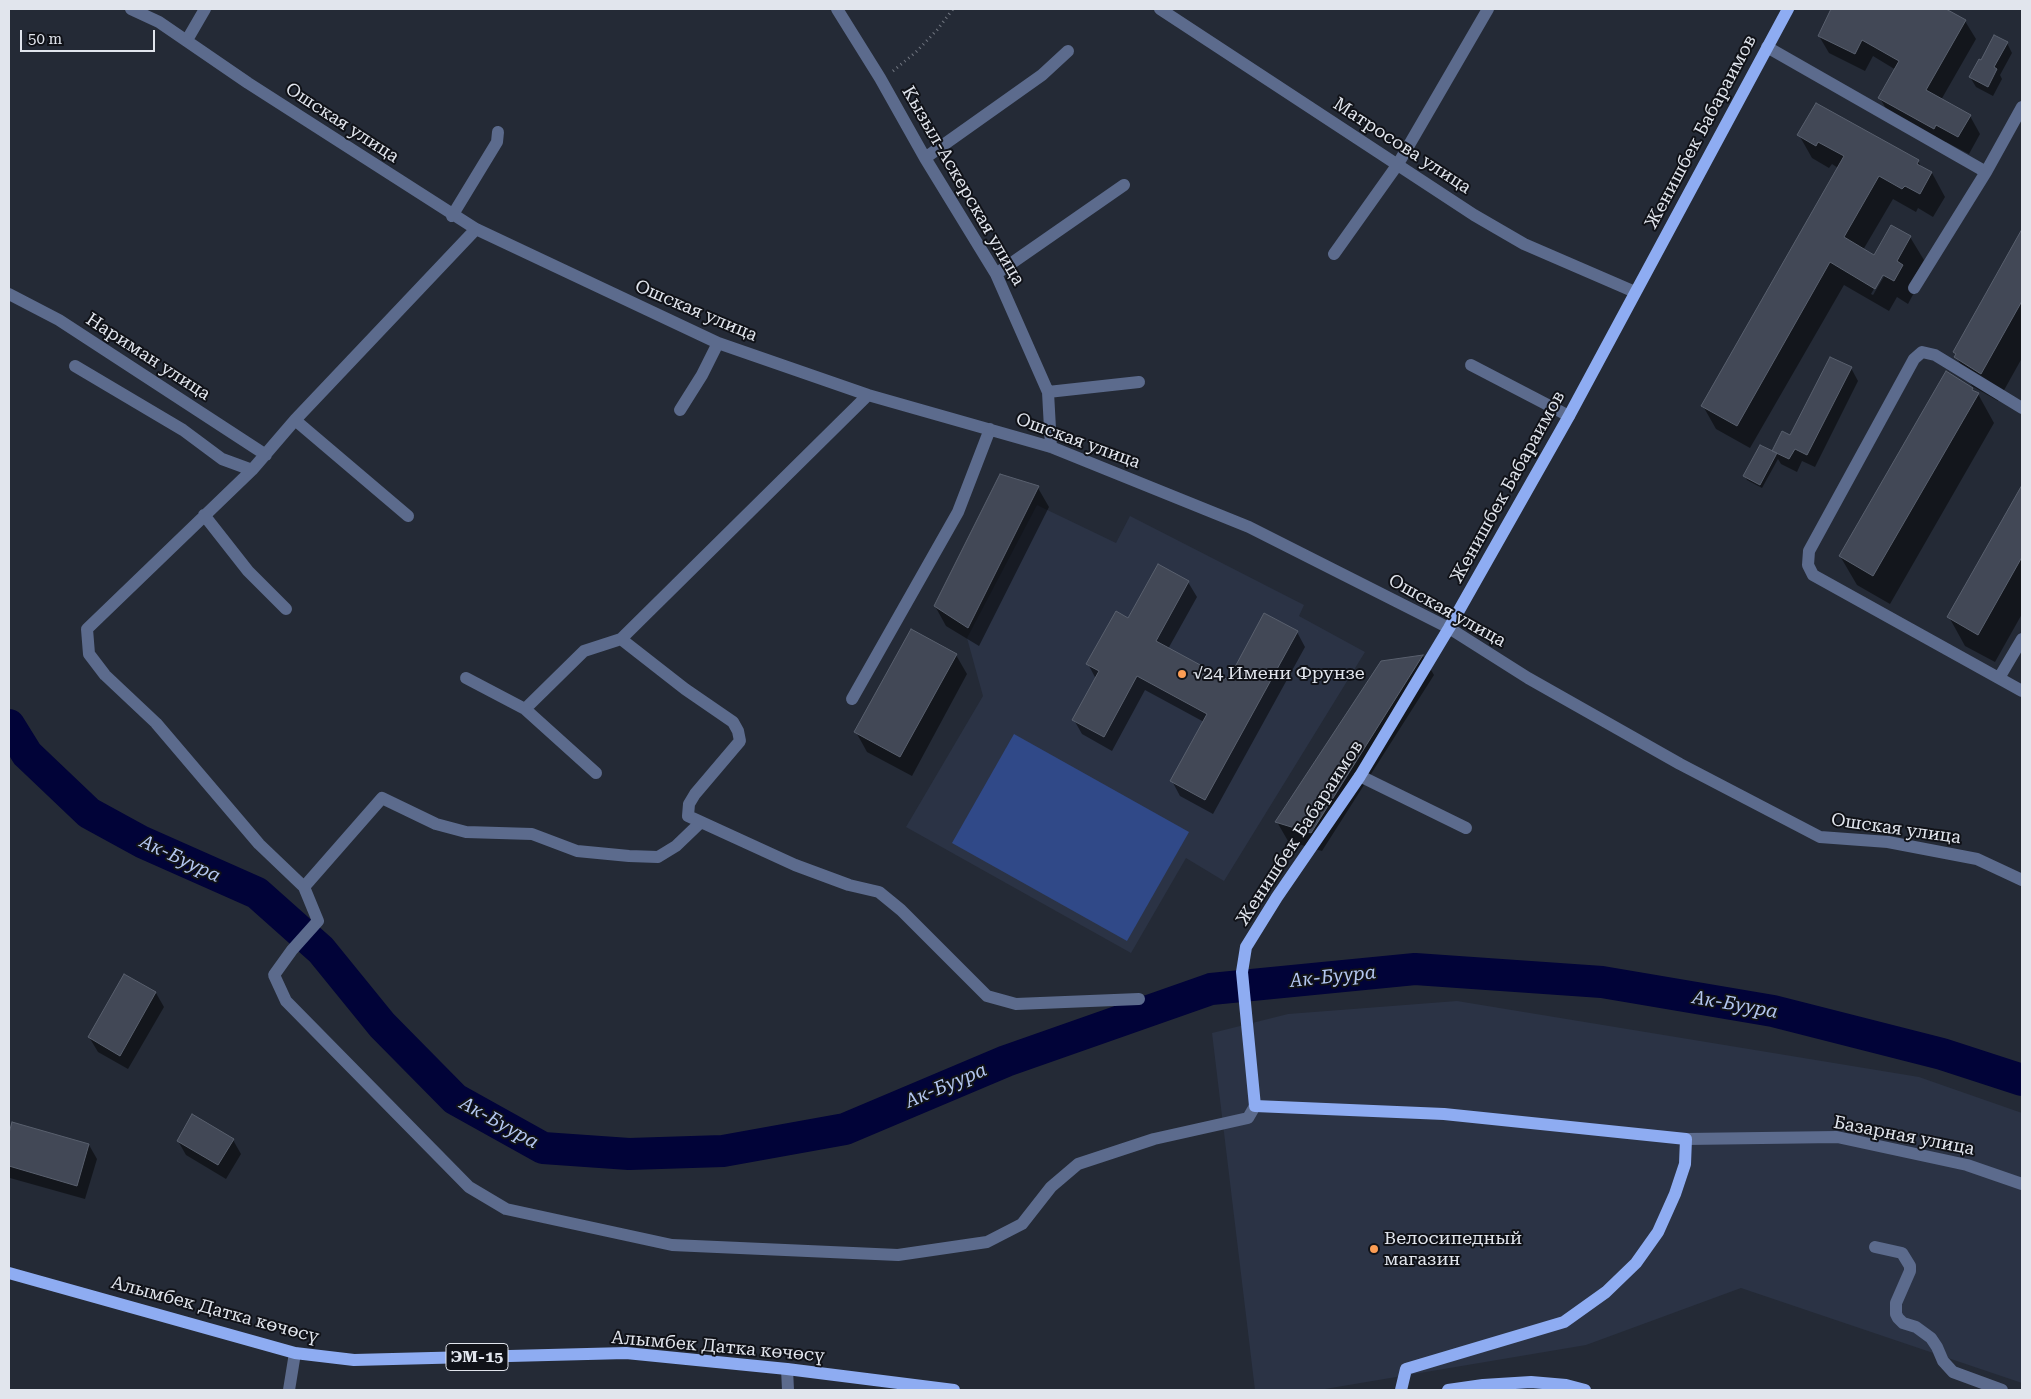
<!DOCTYPE html>
<html>
<head>
<meta charset="utf-8">
<style>
	body { margin:0 }
	#map { position:relative; width:2031px; height:1399px; overflow:hidden; background:#242a36; font-family:"Roboto Serif",serif }
	canvas { display:block }
	.frame { position:absolute; inset:0; border:10px solid #e1e5ed; pointer-events:none }
	.scale { position:absolute; left:20px; top:30px; width:135px; height:22px; box-sizing:border-box; border:2px solid #e1e5ed; border-top:0; padding-left:6px; font-size:15px; line-height:18px; white-space:nowrap; color:#e1e5ed; -webkit-text-stroke:4px #101218; paint-order:stroke }
</style>
</head>
<body>
<div id="map">
<canvas width="2031" height="1399"></canvas>
<div class="frame"></div>
<div class="scale">50 m</div>
</div>
<script>
const ctx = document.querySelector('canvas').getContext('2d');
ctx.lineJoin = 'round';
function fillPath(path, color) {
  ctx.fillStyle = color;
  ctx.fill(path, 'evenodd');
}
function poly(rows) {
  const path = new Path2D();
  for (const r of rows) {
    path.moveTo(r[0], r[1]);
    for (let i = 2; i < r.length; i += 2) path.lineTo(r[i], r[i + 1]);
  }
  return path;
}
function trace(path, color, width, dash) {
  ctx.strokeStyle = color;
  ctx.lineWidth = width;
  ctx.lineCap = dash ? 'butt' : 'round';
  ctx.setLineDash(dash || []);
  ctx.stroke(path);
}
function drawText(font, color, halo, rows, align = 'center') {
  ctx.font = font + ' "Roboto Serif",serif';
  ctx.lineWidth = 4;
  ctx.setLineDash([]);
  ctx.textBaseline = 'middle';
  ctx.strokeStyle = halo;
  ctx.fillStyle = color;
  for (const [text, x, y, turn = 0] of rows) {
    ctx.save();
    ctx.translate(x, y);
    ctx.rotate((+turn || 0) * Math.PI / 180);
    ctx.textAlign = isNaN(turn) ? turn : align;
    if (halo) ctx.strokeText(text, 0, 0);
    ctx.fillText(text, 0, 0);
    ctx.restore();
  }
}
fillPath(poly([
	[1037,505,1116,543,1130,516,1304,605,1299,616,1365,652,1224,881,1186,858,1131,953,906,827,983,696,967,638],
	[1457,1001,1919,1077,2022,1113,2022,1383,1741,1288,1586,1345,1319,1390,1255,1390,1212,1033,1288,1014]
]), '#2b3345');
fillPath(poly([
	[1014,734,1189,832,1127,941,952,843]
]), '#304988');
fillPath(poly([
	[1833,9,1944,9,1965,21,1976,39,1941,100,1970,116,1980,134,1969,154,1946,142,1944,146,1890,116,1880,98,1896,70,1873,56,1865,71,1829,53,1819,36],
	[2007,43,2012,53,2000,75,2002,79,1993,96,1976,87,1970,77,1982,62],
	[1799,135,1918,161,1922,168,1932,173,1945,197,1933,217,1918,208,1916,212,1893,199,1863,250,1875,256,1910,237,1924,260,1911,282,1916,289,1908,304,1897,297,1889,311,1844,285,1750,448,1716,429,1703,406,1838,168,1832,164,1829,168,1812,158],
	[1882,275,1885,275,1873,295,1871,294],
	[2022,232,2022,358,1998,401,1972,386,1954,352],
	[1851,368,1858,381,1815,467,1802,461,1797,472,1781,464,1778,459,1762,488,1747,480,1745,476,1790,437],
	[1972,389,1978,394,1994,423,1890,604,1857,585,1840,556],
	[2022,487,2022,614,1995,662,1965,646,1949,617],
	[1038,488,1049,507,979,646,946,626,935,606],
	[1158,566,1188,582,1197,597,1168,649,1228,681,1297,632,1305,647,1213,814,1180,796,1172,781,1204,722,1145,690,1112,751,1082,734,1074,720,1096,679,1088,664,1129,620],
	[956,655,967,674,912,776,867,752,856,732],
	[1423,656,1434,675,1322,851,1288,841,1277,822,1381,663],
	[156,993,164,1007,128,1069,98,1052,89,1037],
	[13,1124,89,1145,97,1159,85,1199,10,1178,9,1137],
	[233,1140,241,1154,226,1179,186,1155,178,1141]
]), '#0007');
trace(poly([
	[9,725,27,754,89,813,142,842,257,893,321,950,382,1025,455,1099,543,1148,629,1154,723,1151,845,1129,1006,1061,1211,989,1415,969,1602,982,1773,1011,1942,1054,2022,1080]
]), '#010338', 32);
const building = poly([
	[1831,9,1946,9,1966,20,1926,90,1971,115,1958,137,1936,125,1934,129,1878,98,1899,61,1862,40,1855,54,1818,36,1831,9],
	[1994,35,2008,42,1994,67,1997,69,1988,87,1969,77,1979,59,1981,60,1994,35],
	[1816,103,1919,160,1917,164,1932,172,1920,194,1905,186,1902,189,1879,176,1844,237,1874,255,1891,225,1911,236,1897,261,1903,265,1894,281,1883,275,1875,289,1830,262,1737,426,1701,406,1844,156,1818,142,1816,146,1797,135,1816,103],
	[2022,229,2022,301,1981,374,1954,357,1956,354,1953,352,2022,229],
	[1830,357,1852,367,1807,455,1795,449,1789,459,1772,451,1782,431,1790,435,1830,357],
	[1946,371,1973,388,1972,390,1979,393,1873,576,1839,556,1946,371],
	[1760,445,1777,453,1760,485,1743,476,1760,445],
	[1000,474,1039,486,968,628,934,606,1000,474],
	[2022,485,2022,557,1978,635,1947,617,2022,485],
	[1158,564,1189,581,1156,641,1228,680,1264,613,1298,631,1205,800,1170,781,1207,714,1137,676,1104,737,1072,720,1099,671,1086,664,1116,611,1128,618,1158,564],
	[911,629,957,654,900,757,854,732,911,629],
	[1423,655,1311,833,1275,822,1381,661,1423,655],
	[124,974,156,992,120,1056,88,1037,124,974],
	[192,1114,234,1139,218,1165,177,1141,192,1114],
	[12,1122,89,1144,77,1186,9,1166,9,1133,12,1122]
]);
fillPath(building, '#424856');
trace(building, '#59606e', 1);
trace(poly([
	[893,71,916,52,937,30,953,9]
]), '#717680', 3, [1, 4]);
trace(poly([
	[131,9,159,22,248,83,476,229,718,343,868,395,1051,447,1249,527,1449,628,1528,678,1680,764,1820,837,1888,842,1977,859,2022,880],
	[837,9,880,78,925,158,996,274,1048,392,1051,447],
	[1160,9,1474,215,1524,244,1635,292],
	[187,40,205,9],
	[1767,47,1986,172,1914,288],
	[925,158,1042,75,1068,51],
	[1986,172,2022,107],
	[452,216,497,142,498,132],
	[476,229,295,420,252,470,87,629,89,654,105,675,156,723,259,844,304,887,318,921,292,950,274,975,286,1001,469,1187,506,1209,672,1245,898,1255,987,1242,1022,1224,1051,1187,1078,1164,1154,1139,1248,1118,1255,1106],
	[1334,254,1398,164,1488,9],
	[996,274,1124,185],
	[9,294,59,320,266,455],
	[1471,365,1569,416],
	[75,366,183,430,222,459,252,470],
	[1048,392,1139,382],
	[868,395,621,639,685,689,733,722,738,731,740,741,695,794,689,804,688,816,795,865,849,885,879,892,901,910,987,996,1016,1004,1139,999],
	[2022,408,1935,355,1922,352,1914,359,1809,551,1808,565,1813,575,2022,691],
	[680,410,702,375,718,343],
	[295,420,408,516],
	[204,515,248,571,286,609],
	[466,678,525,709,596,773],
	[1999,678,2022,639],
	[852,699,958,512,990,429],
	[525,709,584,651,621,639],
	[1360,776,1466,828],
	[304,887,382,798,436,824,466,832,532,834,577,851,629,856,658,857,676,846,701,822],
	[1686,1139,1837,1137,1967,1165,2022,1184],
	[1875,1247,1902,1253,1910,1266,1910,1271,1896,1303,1896,1314,1898,1318,1903,1323,1916,1327,1931,1338,1937,1347,1943,1361,1953,1372,2002,1390],
	[787,1369,788,1390],
	[289,1390,295,1353]
]), '#5c6b8d', 12);
trace(poly([
	[9,1273,295,1353,354,1360,626,1353,787,1369,954,1390],
	[1401,1390,1406,1369,1564,1322,1606,1292,1636,1263,1658,1232,1675,1194,1685,1164,1686,1139,1444,1114,1255,1106,1242,972,1246,947,1277,897,1360,776,1449,628,1569,416,1788,9],
	[1448,1390,1483,1385,1531,1382,1566,1385,1585,1390]
]), '#8eacf2', 12);
for (const [x, y, r, color] of [
	[1182,674,5,"#fc9d54"],
	[1374,1249,5,"#fc9d54"]
]) {
  const dot = new Path2D();
  dot.arc(x, y, r, 0, 2 * Math.PI);
  ctx.fillStyle = color;
  ctx.fill(dot);
  trace(dot, '#101218', 2);
}
for (const [x, y, w] of [
	[477,1357,62]
]) {
  const box = new Path2D();
  box.roundRect(x - w / 2, y - 13.5, w, 27, 4);
  ctx.fillStyle = '#101218';
  ctx.fill(box);
  trace(box, '#e1e5ed', 1);
}
drawText('bold 16px', '#e1e5ed', null, [
	["ЭМ-15",477,1357]
]);
drawText('18px', '#e1e5ed', '#101218', [
	["Ошская улица",342,123,33],
	["Женишбек Бабараимов",1701,132,-62],
	["Матросова улица",1402,146,33],
	["Кызыл-Аскерская улица",963,186,60],
	["Ошская улица",696,311,23],
	["Нариман улица",148,357,33],
	["Ошская улица",1078,441,20],
	["Женишбек Бабараимов",1508,487,-61],
	["Ошская улица",1447,611,29],
	["Ошская улица",1896,829,8],
	["Женишбек Бабараимов",1300,833,-57],
	["Базарная улица",1904,1136,11],
	["Алымбек Датка көчөсү",215,1310,15],
	["Алымбек Датка көчөсү",718,1347,5]
]);
drawText('18px', '#e1e5ed', '#101218', [
	["√24 Имени Фрунзе",1192,674],
	["Велосипедный",1384,1239],
	["магазин",1384,1260]
], 'left');
drawText('italic 19px', '#b4c7f0', '#101218', [
	["Ак-Буура",180,859,25],
	["Ак-Буура",1333,977,-6],
	["Ак-Буура",1735,1005,10],
	["Ак-Буура",946,1086,-23],
	["Ак-Буура",499,1123,29]
]);
</script>
</body>
</html>
